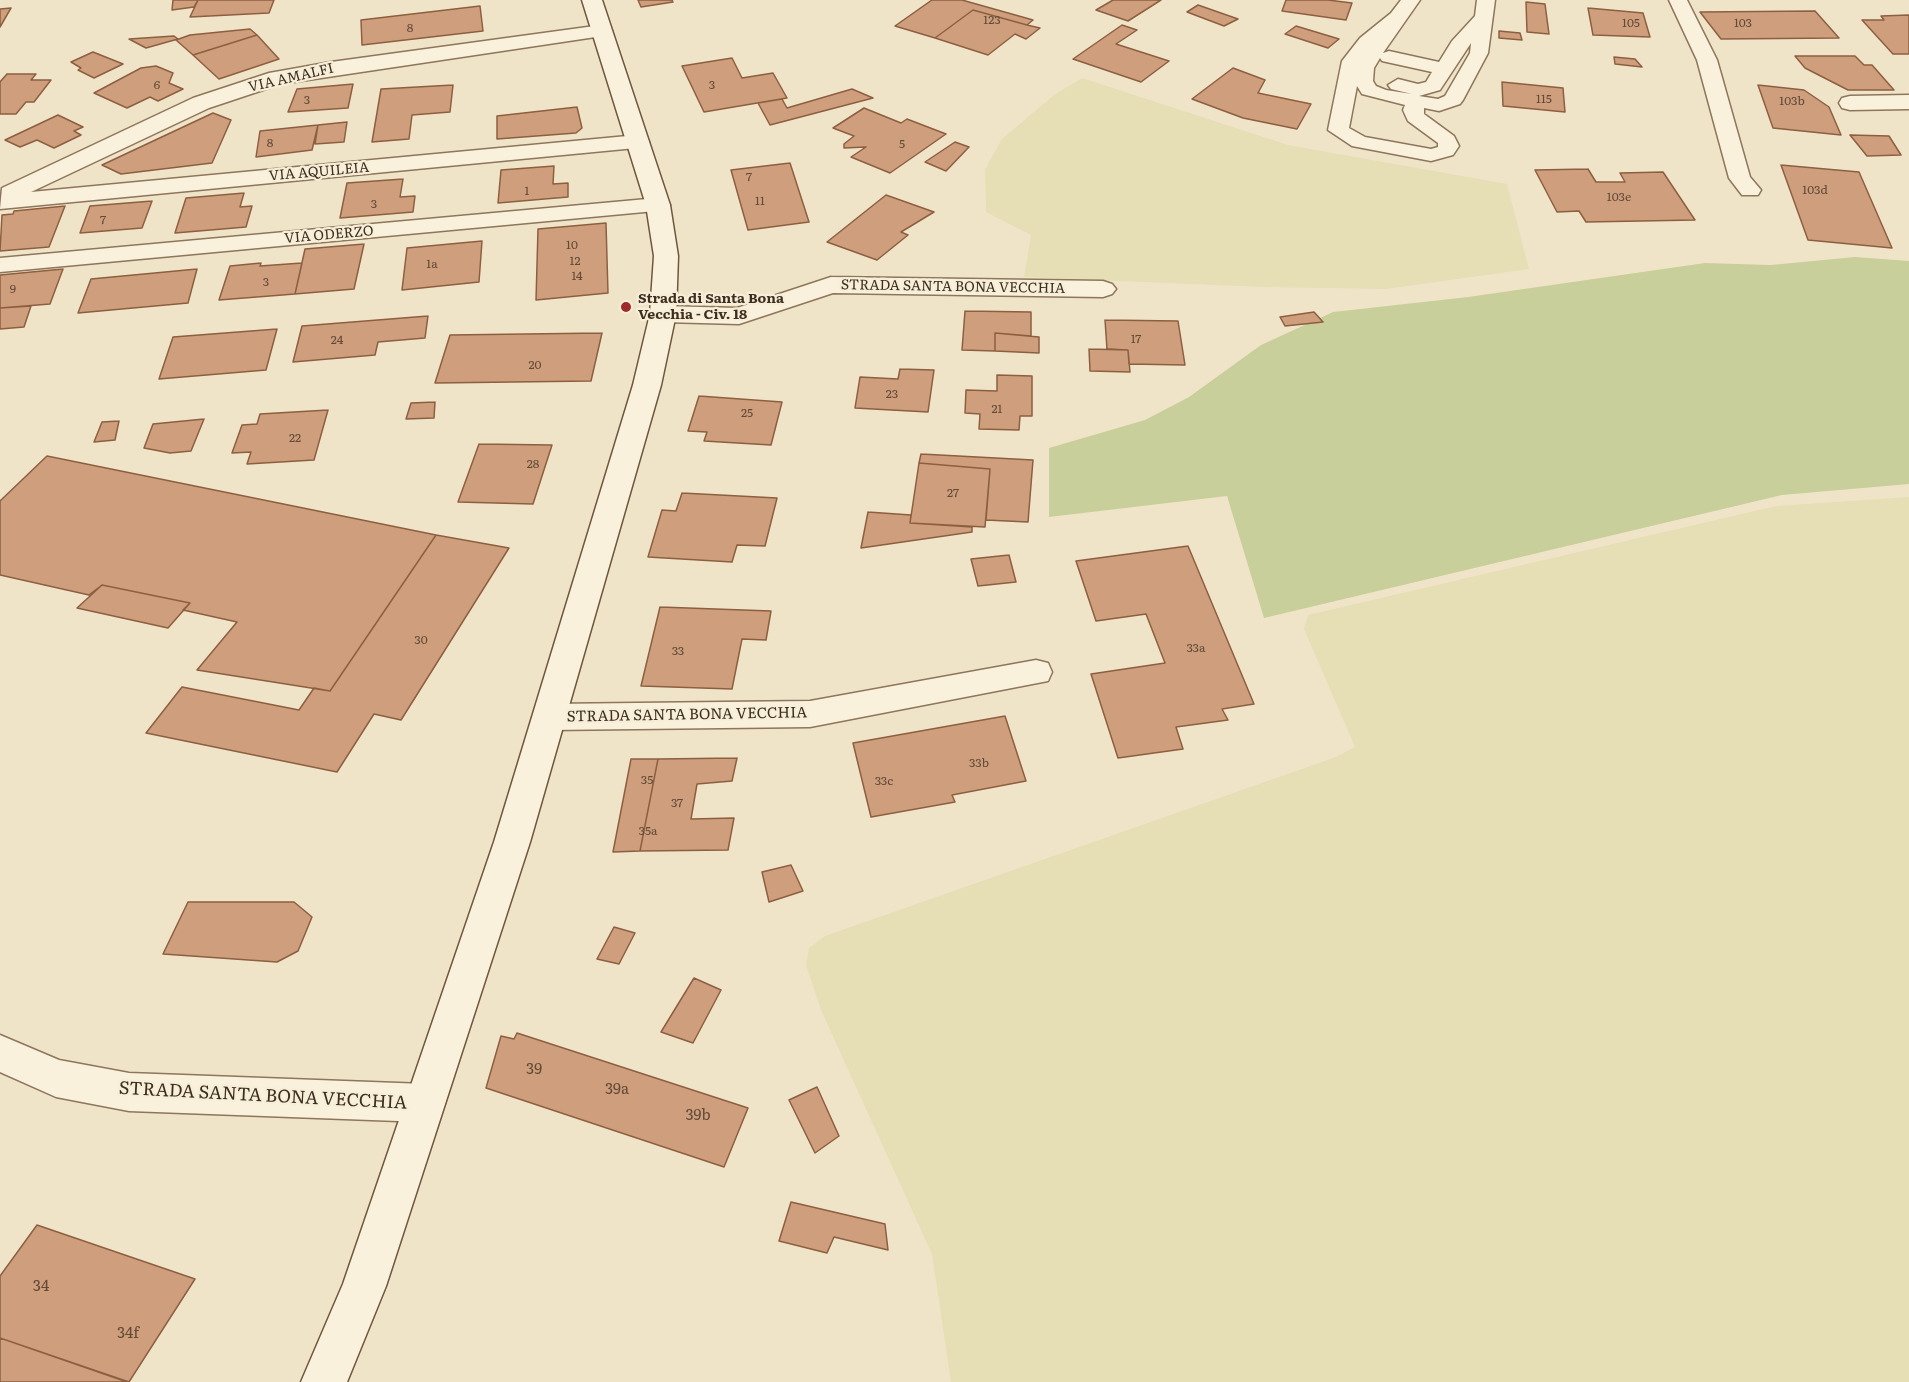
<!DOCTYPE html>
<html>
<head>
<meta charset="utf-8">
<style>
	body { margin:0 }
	canvas { display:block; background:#f0e4c8 }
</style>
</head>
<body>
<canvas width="1909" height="1382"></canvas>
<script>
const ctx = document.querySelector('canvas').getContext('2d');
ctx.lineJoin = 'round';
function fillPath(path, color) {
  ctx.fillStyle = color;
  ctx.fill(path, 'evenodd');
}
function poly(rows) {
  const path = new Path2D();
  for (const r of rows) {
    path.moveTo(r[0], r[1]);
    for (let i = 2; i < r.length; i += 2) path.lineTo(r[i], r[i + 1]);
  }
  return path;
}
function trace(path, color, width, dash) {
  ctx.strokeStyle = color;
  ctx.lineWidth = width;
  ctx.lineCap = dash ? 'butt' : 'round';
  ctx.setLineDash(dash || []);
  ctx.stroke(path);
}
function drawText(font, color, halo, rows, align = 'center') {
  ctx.font = font + ' Literata,serif';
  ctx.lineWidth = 4.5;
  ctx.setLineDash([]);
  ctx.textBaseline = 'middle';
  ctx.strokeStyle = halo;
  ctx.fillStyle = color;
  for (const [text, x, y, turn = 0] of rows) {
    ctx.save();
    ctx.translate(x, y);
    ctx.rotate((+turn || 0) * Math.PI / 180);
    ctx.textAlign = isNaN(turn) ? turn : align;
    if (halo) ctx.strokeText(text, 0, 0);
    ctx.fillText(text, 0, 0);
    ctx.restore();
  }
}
fillPath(poly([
	[1082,78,1288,145,1507,184,1529,269,1386,289,1263,287,1024,277,1031,235,986,212,985,169,1002,139,1054,95],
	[1909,497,1909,1382,951,1382,932,1254,821,1010,806,965,809,948,825,936,1336,757,1355,747,1304,629,1308,615,1776,506]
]), '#e6deb5');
fillPath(poly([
	[1855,257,1909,261,1909,484,1782,495,1264,618,1227,496,1049,517,1049,448,1145,420,1189,397,1261,345,1333,312,1468,297,1705,263,1771,265]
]), '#c9cf9b');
const building = poly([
	[173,0,198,0,194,7,172,10,173,0],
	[198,0,274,0,269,13,190,17,198,0],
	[638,0,672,0,673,2,641,7,638,0],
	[932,0,962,0,1033,20,1027,25,973,10,935,38,895,26,932,0],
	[1113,0,1161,0,1128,21,1096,10,1113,0],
	[1286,0,1328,0,1352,3,1346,20,1282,11,1286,0],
	[1526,2,1545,4,1549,34,1527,32,1526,2],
	[1198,5,1238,19,1224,26,1187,12,1198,5],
	[480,6,483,31,362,45,361,20,480,6],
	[11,8,0,27,0,9,11,8],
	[1588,8,1643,13,1650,37,1593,35,1588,8],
	[973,10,1027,25,1040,28,1026,39,1015,34,988,55,935,38,973,10],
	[1815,11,1839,38,1721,39,1700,12,1815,11],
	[1909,15,1909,54,1893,54,1862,20,1884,20,1881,16,1909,15],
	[1122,25,1137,30,1116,44,1169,61,1141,82,1073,59,1122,25],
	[1296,26,1339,39,1328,48,1285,34,1296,26],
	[250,29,257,35,193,55,176,40,190,35,250,29],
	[1499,31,1520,33,1522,40,1499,38,1499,31],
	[257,35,279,59,219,79,193,55,257,35],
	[174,36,178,39,146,48,129,39,174,36],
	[93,52,123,64,94,78,78,70,81,68,71,62,93,52],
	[1795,56,1855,56,1864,65,1872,65,1894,90,1848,90,1805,68,1795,56],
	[1614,57,1635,59,1642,67,1615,64,1614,57],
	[732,58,742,78,773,73,787,98,704,112,682,66,732,58],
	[156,66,173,73,169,83,183,89,158,101,150,97,127,108,94,93,141,68,156,66],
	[1233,68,1265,80,1258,93,1311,104,1297,129,1243,118,1192,99,1233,68],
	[7,74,36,74,31,80,51,80,34,102,26,102,16,114,0,114,0,82,7,74],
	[1502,82,1563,88,1565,112,1503,106,1502,82],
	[353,84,348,108,288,112,297,89,353,84],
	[453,85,450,112,412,115,409,139,372,142,381,89,453,85],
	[1758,85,1804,90,1829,107,1841,135,1773,128,1758,85],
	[852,89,873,98,770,125,758,103,782,99,787,108,852,89],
	[577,107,582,128,576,133,497,139,497,116,577,107],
	[864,108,901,123,907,119,946,134,890,173,851,157,866,147,844,148,844,144,854,136,833,128,864,108],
	[213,113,231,120,212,163,121,174,102,165,213,113],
	[58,115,83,127,74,131,81,135,54,148,37,140,20,147,5,140,58,115],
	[347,122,344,142,315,144,318,125,347,122],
	[318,125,312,150,256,157,260,131,318,125],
	[1850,135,1889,136,1901,155,1867,156,1850,135],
	[955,142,969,147,946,171,925,162,955,142],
	[790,163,809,222,748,230,731,170,790,163],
	[1781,165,1859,172,1892,248,1808,240,1781,165],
	[554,166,553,184,568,183,568,197,498,203,501,170,554,166],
	[1588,169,1596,182,1625,182,1620,173,1663,172,1695,220,1586,222,1579,211,1557,212,1535,170,1588,169],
	[403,179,400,197,415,196,413,212,340,218,347,183,403,179],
	[244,193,240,207,252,206,246,227,175,233,186,198,244,193],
	[886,195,934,212,901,232,908,235,877,260,827,242,886,195],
	[152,201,142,228,80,233,90,206,152,201],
	[65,206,49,247,0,251,2,215,13,214,14,211,65,206],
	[606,223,608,293,536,300,538,229,606,223],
	[482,241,479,282,402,290,407,248,482,241],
	[364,244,354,289,295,294,305,249,364,244],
	[261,263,260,266,302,263,295,294,219,300,230,266,261,263],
	[63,269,50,304,0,308,0,275,63,269],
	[197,269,188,303,78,313,91,279,197,269],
	[31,306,24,327,0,329,0,308,31,306],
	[965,311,1031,312,1031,336,995,333,995,351,962,350,965,311],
	[1314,312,1323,322,1285,326,1280,317,1314,312],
	[428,316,425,338,378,342,375,355,293,362,302,326,428,316],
	[1105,320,1178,321,1185,365,1129,364,1128,350,1107,349,1105,320],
	[277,329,266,370,159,379,173,337,277,329],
	[602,333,591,381,435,383,450,335,602,333],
	[995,333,1039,337,1039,353,995,351,995,333],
	[1089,349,1128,350,1130,372,1090,371,1089,349],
	[900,369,934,370,928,412,855,408,860,377,898,379,900,369],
	[997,375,1032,376,1032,416,1020,416,1019,430,979,429,980,414,965,413,966,390,997,391,997,375],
	[699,396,782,402,771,445,704,441,707,432,688,431,699,396],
	[435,402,434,418,406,419,411,403,435,402],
	[328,410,314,460,247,464,251,452,232,453,242,425,257,424,260,414,328,410],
	[204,419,191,451,170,453,144,448,153,424,204,419],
	[119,421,115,440,94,442,102,422,119,421],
	[479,444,552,445,533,504,458,502,479,444],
	[921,454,1033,460,1028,522,986,520,990,469,919,463,921,454],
	[47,456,436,535,330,691,197,670,237,622,183,610,190,603,102,585,89,595,0,575,0,501,47,456],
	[919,463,990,469,985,527,910,523,919,463],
	[682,493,777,498,765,546,737,545,732,562,648,557,662,510,676,511,682,493],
	[868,512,911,515,910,523,972,527,972,532,861,548,868,512],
	[436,535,509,548,401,720,374,714,337,772,146,733,182,687,299,710,314,688,330,691,436,535],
	[1188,546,1254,704,1222,709,1228,720,1176,727,1183,749,1118,758,1091,674,1165,663,1146,614,1096,621,1076,561,1188,546],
	[1009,555,1016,582,978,586,971,559,1009,555],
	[102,585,190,603,168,628,77,608,102,585],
	[660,607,771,611,766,640,742,639,732,689,641,686,660,607],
	[1005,716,1026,781,952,795,955,802,871,817,853,743,1005,716],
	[737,758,732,781,697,784,691,819,734,818,728,850,640,851,658,759,737,758],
	[631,759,658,759,640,851,613,852,631,759],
	[791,865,803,891,769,902,762,872,791,865],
	[188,902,294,902,312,917,298,951,277,962,163,954,188,902],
	[614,927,635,933,619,964,597,959,614,927],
	[694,978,721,990,693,1043,661,1032,694,978],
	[517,1033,748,1108,724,1167,486,1088,501,1036,514,1039,517,1033],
	[817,1087,839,1136,815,1153,789,1100,817,1087],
	[791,1202,885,1224,888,1250,834,1237,827,1253,779,1241,791,1202],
	[37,1225,195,1279,129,1382,0,1338,0,1276,37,1225],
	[0,1338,127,1382,0,1382,0,1338]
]);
fillPath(building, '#cf9f7d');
trace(building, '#8d5f41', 1.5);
const lane = poly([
	[1401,0,1420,0,1383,53,1389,51,1439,62,1452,41,1475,16,1477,0,1495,0,1488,53,1463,100,1460,104,1439,111,1424,108,1424,114,1454,136,1459,146,1453,155,1431,161,1352,146,1328,130,1342,61,1360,38,1391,13,1401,0],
	[1471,43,1470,53,1445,96,1438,99,1419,96,1440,90,1471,43],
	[1380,58,1382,61,1432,72,1426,82,1418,84,1398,79,1388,85,1391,89,1412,94,1386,90,1376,86,1373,81,1374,68,1380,58],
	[1357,86,1362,94,1405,105,1403,110,1408,121,1438,143,1438,147,1431,149,1365,137,1349,128,1357,86],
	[1669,0,1687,0,1717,60,1750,177,1761,190,1758,195,1742,195,1729,178,1697,60,1669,0]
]);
const street = poly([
	[602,25,609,27,612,31,609,35,281,84,209,108,31,192,638,135,646,137,649,142,646,147,0,209,2,188,193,98,269,73,331,62,602,25],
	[1909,95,1909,109,1850,110,1842,108,1839,103,1842,98,1850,96,1909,95],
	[658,198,666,200,670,205,666,210,0,272,0,258,658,198],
	[831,277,1103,281,1112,284,1116,289,1112,294,1103,297,833,293,739,324,663,322,654,319,650,314,654,309,663,306,737,308,831,277],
	[1036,660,1048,663,1052,672,1048,681,810,727,550,730,538,726,533,717,538,708,550,704,810,701,1036,660],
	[0,1035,59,1060,129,1073,425,1084,439,1089,445,1103,439,1117,425,1122,129,1111,56,1097,0,1072,0,1035]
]);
const secondary = poly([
	[582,0,602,0,670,205,678,256,676,314,661,385,530,842,386,1286,347,1382,301,1382,343,1284,494,842,633,385,650,314,654,256,646,205,582,0]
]);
trace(lane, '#8d765c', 3);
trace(street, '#8d765c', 3);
trace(secondary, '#6f573f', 3);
fillPath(lane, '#faf1dc');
fillPath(street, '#faf1dc');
fillPath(secondary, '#faf1dc');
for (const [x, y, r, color] of [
	[626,307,6,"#9e2a2b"]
]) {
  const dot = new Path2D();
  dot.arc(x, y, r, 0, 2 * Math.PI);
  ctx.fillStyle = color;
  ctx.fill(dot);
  trace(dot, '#f7eed8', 2);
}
drawText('12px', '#624a37', null, [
	["123",992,20],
	["105",1631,23],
	["103",1743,23],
	["8",410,28],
	["6",157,85],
	["3",712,85],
	["115",1544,99],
	["3",307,100],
	["103b",1792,101],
	["8",270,143],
	["5",902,144],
	["7",749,177],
	["103d",1815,190],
	["1",527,191],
	["103e",1619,197],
	["11",760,201],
	["3",374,204],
	["7",103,220],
	["10",572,245],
	["12",575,261],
	["1a",432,264],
	["14",577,276],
	["3",266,282],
	["9",13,289],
	["17",1136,339],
	["24",337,340],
	["20",535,365],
	["23",892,394],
	["21",997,409],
	["25",747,413],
	["22",295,438],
	["28",533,464],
	["27",953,493],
	["30",421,640],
	["33a",1196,648],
	["33",678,651],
	["33b",979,763],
	["35",647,780],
	["33c",884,781],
	["37",677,803],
	["35a",648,831]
]);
drawText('14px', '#3d2e20', '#f7eed8', [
	["VIA AMALFI",291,78,-13],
	["VIA AQUILEIA",319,172,-5],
	["VIA ODERZO",329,235,-5],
	["STRADA SANTA BONA VECCHIA",953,287,1]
]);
drawText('bold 14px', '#3d2e20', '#f7eed8', [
	["Strada di Santa Bona",638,299],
	["Vecchia - Civ. 18",638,315]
], 'left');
drawText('15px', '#3d2e20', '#f7eed8', [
	["STRADA SANTA BONA VECCHIA",687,715,-1]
]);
drawText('15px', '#624a37', null, [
	["39",534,1070],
	["39a",617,1090],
	["39b",698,1116],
	["34",41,1287],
	["34f",128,1334]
]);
drawText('18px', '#3d2e20', '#f7eed8', [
	["STRADA SANTA BONA VECCHIA",263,1096,3]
]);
</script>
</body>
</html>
